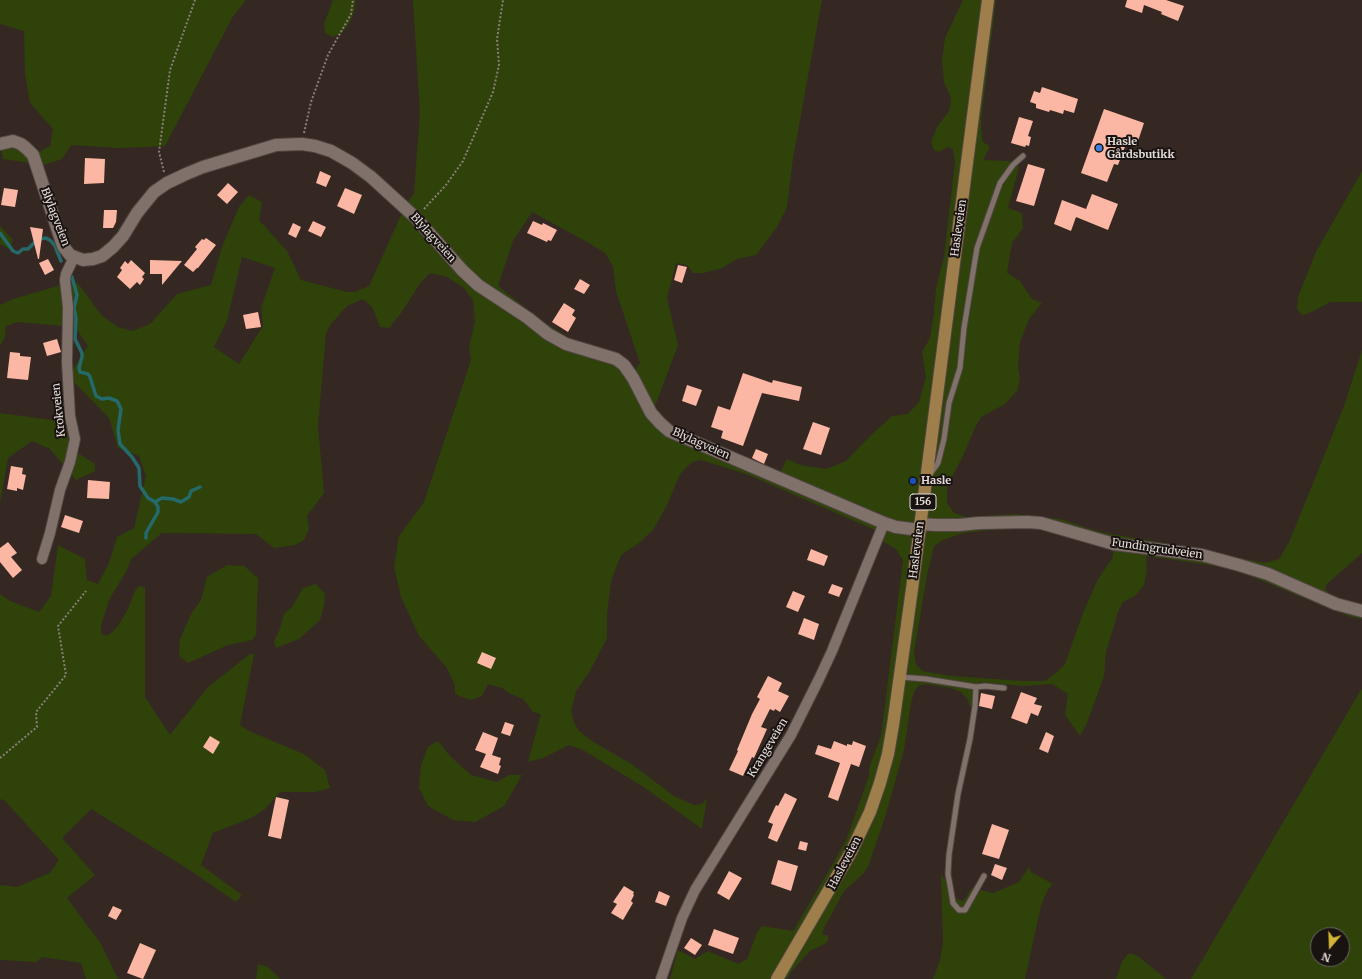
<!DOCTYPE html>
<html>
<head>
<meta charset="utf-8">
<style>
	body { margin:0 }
	#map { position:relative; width:1362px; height:979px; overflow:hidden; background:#352823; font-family:Merriweather,serif }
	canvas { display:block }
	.north { position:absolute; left:1310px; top:927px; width:40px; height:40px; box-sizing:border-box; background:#181210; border:1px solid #6a6360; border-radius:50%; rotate:199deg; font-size:11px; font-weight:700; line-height:16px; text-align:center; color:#e5dcd8 }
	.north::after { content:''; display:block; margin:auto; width:14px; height:18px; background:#d3b635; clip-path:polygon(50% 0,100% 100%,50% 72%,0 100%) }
</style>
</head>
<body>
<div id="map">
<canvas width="1362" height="979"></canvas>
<div class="north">N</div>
</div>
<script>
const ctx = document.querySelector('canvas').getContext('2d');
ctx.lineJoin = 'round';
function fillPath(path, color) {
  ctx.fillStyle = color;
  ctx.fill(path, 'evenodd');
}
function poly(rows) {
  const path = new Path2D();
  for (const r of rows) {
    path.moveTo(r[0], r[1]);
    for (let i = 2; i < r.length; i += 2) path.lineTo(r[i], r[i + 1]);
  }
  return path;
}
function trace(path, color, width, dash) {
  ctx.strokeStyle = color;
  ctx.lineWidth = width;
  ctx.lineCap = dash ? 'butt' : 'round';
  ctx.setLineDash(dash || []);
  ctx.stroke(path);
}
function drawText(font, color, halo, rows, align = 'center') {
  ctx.font = font + ' Merriweather,serif';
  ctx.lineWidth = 4;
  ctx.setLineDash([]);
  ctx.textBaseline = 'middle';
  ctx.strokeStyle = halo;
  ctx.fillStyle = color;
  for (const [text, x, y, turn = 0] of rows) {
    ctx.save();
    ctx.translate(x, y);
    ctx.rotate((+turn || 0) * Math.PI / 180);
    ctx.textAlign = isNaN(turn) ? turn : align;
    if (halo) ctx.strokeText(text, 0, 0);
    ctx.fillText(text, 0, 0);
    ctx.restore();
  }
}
fillPath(poly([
	[0,0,246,0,232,18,165,146,119,148,71,145,62,159,44,165,3,159,1,147,17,145,39,152,50,146,53,129,30,103,25,74,24,31,0,24],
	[333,0,356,0,354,12,349,24,342,33,333,37,325,33,324,24],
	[413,0,822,0,793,158,787,207,777,227,756,255,737,259,722,268,704,273,693,273,687,265,676,263,667,298,678,345,654,409,670,428,780,473,787,459,800,465,826,469,846,461,870,436,892,416,908,414,919,402,926,377,922,352,930,338,934,313,936,288,944,257,955,162,953,149,948,147,939,152,934,150,931,142,937,127,949,111,951,98,944,82,942,60,945,38,963,0,996,0,981,121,982,141,990,147,983,160,1008,161,1019,167,1008,208,1022,213,1023,228,1012,243,1007,273,1020,281,1032,299,1042,303,1029,319,1020,342,1018,368,1020,379,1017,391,1005,404,981,417,974,430,963,456,947,486,947,503,954,513,966,517,1015,514,1060,519,1100,532,1175,545,1265,563,1279,559,1289,542,1318,471,1344,406,1362,350,1362,553,1327,584,1325,589,1330,594,1343,600,1362,604,1362,619,1351,617,1323,606,1231,568,1146,556,1147,571,1144,585,1136,595,1123,602,1118,612,1106,652,1104,676,1087,723,1080,736,1065,715,1068,694,1052,684,1023,686,979,682,971,709,967,698,961,692,951,688,926,684,918,686,914,692,911,703,904,750,886,814,868,867,863,874,844,891,824,928,822,935,827,935,829,938,826,943,810,951,792,971,787,979,670,979,678,950,695,959,708,951,738,964,747,959,757,933,762,926,793,931,835,860,847,838,869,776,870,765,881,736,903,560,896,549,884,542,875,530,746,474,701,460,692,462,680,474,667,505,653,530,639,543,621,555,611,581,607,614,607,638,590,671,576,691,571,711,574,722,579,731,592,741,633,765,674,796,694,805,702,804,707,798,702,829,645,788,583,750,569,745,543,758,528,762,541,714,533,712,523,699,509,693,502,688,488,684,482,696,471,700,462,697,455,694,455,685,447,668,419,636,401,597,394,567,399,536,424,502,471,360,469,346,475,322,473,300,464,288,447,277,430,273,421,282,401,313,389,328,380,327,372,307,363,299,347,306,331,324,326,333,318,426,324,493,307,516,309,529,304,540,295,545,274,548,256,534,162,533,131,559,127,570,109,600,101,626,101,633,106,636,111,633,118,626,128,609,135,591,139,586,145,587,145,697,170,735,208,687,250,654,254,654,240,725,249,731,304,754,325,770,330,788,315,792,280,792,265,809,251,818,213,833,201,865,242,895,236,902,188,869,91,809,62,838,95,875,67,898,101,944,118,979,86,979,81,963,42,957,36,962,0,960,0,885,17,887,50,873,59,860,5,801,0,799,0,594,10,601,39,612,51,596,58,545,85,559,87,580,98,584,109,563,117,537,134,528,146,476,139,456,118,448,109,418,70,378,72,371,88,346,75,327,17,322,6,326,5,337,0,346,0,305,13,299,61,285,78,283,101,315,118,327,132,331,150,324,177,294,211,285,222,247,239,207,249,195,262,202,259,220,287,251,301,280,347,292,355,292,369,286,407,202,414,194,420,112],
	[532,212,589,243,605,253,613,266,616,291,640,363,635,370,629,362,614,352,592,347,569,338,538,318,498,286,513,241],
	[242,257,275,268,261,308,263,326,239,364,214,347,227,321],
	[1009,528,1035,528,1113,549,1113,557,1098,579,1083,613,1065,664,1057,672,1045,681,1022,681,951,676,922,671,916,664,914,653,927,575,934,546,943,540,963,533],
	[1362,171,1362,302,1330,302,1312,312,1302,315,1297,309,1298,297,1316,252],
	[0,226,13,240,9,249,0,244],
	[0,413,59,421,67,431,70,448,95,464,95,471,76,480,50,449,32,441,8,458,0,503],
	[227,565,244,566,258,578,256,635,252,640,228,645,188,663,179,656,180,639,191,614,201,600,207,577],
	[316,584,325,594,324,606,320,620,299,639,276,648,274,642,280,628,284,614,292,607,303,588],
	[1362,688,1362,979,1191,979],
	[1318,935,1342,935,1342,959,1318,959],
	[438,741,450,756,471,775,497,782,509,775,522,775,504,806,475,822,453,820,428,806,419,788,421,765,428,747],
	[1029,867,1031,872,1053,884,1047,891,1041,906,1025,979,933,979,940,960,943,943,941,875,945,879,957,899,963,901,972,888,993,893,1019,882],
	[1128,954,1133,954,1139,957,1166,979,1116,979,1122,962],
	[258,964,268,967,280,979,256,979]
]), '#2e420a');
trace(poly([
	[0,233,13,251,18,253,23,249,28,249,38,239,46,238,51,241,55,246,61,261],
	[72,277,77,295,74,308,76,318,75,339,82,353,82,357,79,368,80,372,88,374,90,377,96,396,102,399,109,398,117,401,121,409,118,430,120,444,132,457,139,468,140,486,148,498,155,502,158,507,158,512,146,533,146,538],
	[155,502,162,498,173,499,181,502,189,497,191,491,200,487]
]), '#256a6a', 3.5);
fillPath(poly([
	[1127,0,1166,0,1184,6,1178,21,1161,14,1162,12,1144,5,1142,13,1125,7],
	[1042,87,1078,99,1074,113,1064,110,1063,114,1050,110,1049,112,1036,108,1036,104,1030,102,1034,91,1040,93],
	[1104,109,1144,123,1136,147,1126,144,1118,165,1114,164,1107,182,1081,173],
	[1019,117,1033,121,1028,136,1031,137,1029,146,1026,145,1025,147,1011,143],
	[85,158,105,159,104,183,84,184],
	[1028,164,1045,169,1034,206,1016,201],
	[320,171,331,176,326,187,316,183],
	[228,183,238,192,227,204,217,195],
	[4,188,18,190,15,207,1,205],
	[345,188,362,195,354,214,337,206],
	[1092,194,1118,204,1108,230,1076,217,1071,231,1054,224,1062,200,1086,209],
	[104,210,117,210,116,222,113,228,103,228],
	[313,221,326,227,321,237,308,231],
	[533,221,542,225,543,223,557,230,551,241,548,240,547,242,527,233],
	[293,223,301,227,296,238,288,234],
	[30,227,43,229,39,259,38,259],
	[206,238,216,245,198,268,197,268,193,272,184,265,197,249,195,247,202,239,204,240],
	[48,259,54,270,45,275,39,263],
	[131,260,145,273,142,277,144,279,140,285,137,282,130,289,117,277,122,270,120,268,125,261,128,264],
	[150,260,182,261,162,285,162,274,150,274],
	[678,265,687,267,682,283,674,280],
	[580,279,590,285,584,294,574,289],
	[564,303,575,310,572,315,576,318,568,332,552,322],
	[258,312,261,327,246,329,243,315],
	[57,339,61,352,47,356,43,343],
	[10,352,20,353,20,356,31,357,28,380,7,378],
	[743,373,772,383,773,380,802,387,799,401,762,393,743,446,721,438,723,431,711,427,718,406,730,410],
	[687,385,702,390,696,406,682,401],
	[813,422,830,428,821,455,803,449],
	[756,449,768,454,764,464,752,458],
	[11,466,23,468,22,474,26,475,23,490,17,488,17,491,7,489],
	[88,480,110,482,109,499,87,498],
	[65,515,83,521,79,533,61,527],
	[8,542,17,553,11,557,22,570,13,578,0,562,0,548],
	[811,549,828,556,824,566,807,560],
	[832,584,843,588,839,597,828,593],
	[793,591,805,596,798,612,786,607],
	[804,618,819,624,814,640,798,634],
	[482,652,496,658,491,669,477,663],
	[768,676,782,683,778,691,789,696,780,712,775,709,774,711,770,709,761,727,767,729,754,758,752,757,743,776,729,770,738,751,737,750,752,714,760,699,757,697],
	[1021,692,1037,698,1034,704,1042,706,1038,716,1031,713,1027,724,1011,718],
	[981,693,995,696,992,709,979,706],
	[505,722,514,725,510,736,501,733],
	[483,732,498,738,492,755,501,758,499,765,501,766,498,774,480,767,486,754,475,750],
	[1046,732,1054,736,1048,753,1039,749],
	[210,736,220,742,213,754,203,747],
	[834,741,847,746,847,744,852,745,853,741,866,746,859,767,851,764,838,801,828,797,840,763,815,754,818,745,831,749],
	[785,793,797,799,777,842,768,838,773,824,768,822,776,805,778,806],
	[276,797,289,800,281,839,268,836],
	[992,824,1009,830,999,859,982,854],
	[800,841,808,843,806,851,798,849],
	[778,860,798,866,791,891,771,884],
	[995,864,1007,868,1002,880,991,875],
	[729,871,742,878,729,900,717,893],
	[624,886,634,892,633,894,634,895,631,901,633,903,623,920,611,913,617,904,613,902],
	[659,891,670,896,666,906,655,902],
	[113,906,122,910,116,920,108,916],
	[714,929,739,938,733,954,708,945],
	[691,938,702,945,695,955,684,948],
	[140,943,156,950,143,979,127,973]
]), '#fbb7a3');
const lane = poly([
	[930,474,938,463,944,439,949,403,960,368,964,328,977,248,1000,183,1013,165,1023,156],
	[900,677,926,679,976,687,985,686,1004,688],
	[976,687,975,706,970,739,958,794,949,855,948,874,951,891,953,903,959,910,965,910,984,876]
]);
const street = poly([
	[42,559,50,533,60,490,70,462,75,439,70,416,67,362,68,307,65,280,66,274,74,257],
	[661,979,682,918,695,890,791,735,819,679,832,651,884,523]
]);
const secondary = poly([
	[0,144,13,141,21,144,26,148,33,155,63,246,70,255,83,260,93,259,102,256,113,247,123,236,137,213,154,192,167,183,186,174,203,167,276,145,302,144,315,146,331,151,352,163,371,177,416,218,462,270,478,285,528,318,548,334,566,344,616,359,624,365,633,378,651,413,660,423,669,431,884,523,896,527,920,530],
	[920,524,935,525,959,525,979,523,1028,522,1041,523,1114,544,1202,555,1239,565,1268,574,1336,604,1362,611]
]);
const primary = poly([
	[777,979,851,852,870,812,880,783,888,754,893,725,912,589,988,0]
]);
trace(lane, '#504541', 7);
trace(street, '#504541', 12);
trace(secondary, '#504541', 14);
trace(primary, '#504541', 14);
trace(poly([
	[304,133,311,102,328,55,351,14,353,0],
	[164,172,159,152,170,70,195,0],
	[424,209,446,185,463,161,493,92,499,65,497,39,503,0],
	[0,758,37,727,36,712,66,675,58,626,86,591]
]), '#8a7f7a', 2, [2, 2]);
trace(lane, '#81716b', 5);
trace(street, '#81716b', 10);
trace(secondary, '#81716b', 12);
trace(primary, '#9e7f4b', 12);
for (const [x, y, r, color] of [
	[1099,148,4,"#3f7fe0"],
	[913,481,4,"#1a4fb4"]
]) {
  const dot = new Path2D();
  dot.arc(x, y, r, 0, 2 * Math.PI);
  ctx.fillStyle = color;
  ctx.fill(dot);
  trace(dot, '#181210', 1.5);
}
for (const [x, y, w] of [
	[923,502,26]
]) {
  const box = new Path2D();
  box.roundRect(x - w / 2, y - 8, w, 16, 3);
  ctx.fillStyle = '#181210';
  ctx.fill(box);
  trace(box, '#e5dcd8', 1);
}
drawText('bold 10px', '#e5dcd8', null, [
	["156",923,502]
]);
drawText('bold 11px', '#e5dcd8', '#181210', [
	["Hasle",1107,142],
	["Gårdsbutikk",1107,155],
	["Hasle",921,481]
], 'left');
drawText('11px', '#e5dcd8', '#181210', [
	["Blylagveien",55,217,69],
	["Hasleveien",959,228,-82],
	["Blylagveien",433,238,48],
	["Krokveien",59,410,-96],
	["Blylagveien",701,444,24],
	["Fundingrudveien",1157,549,8],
	["Hasleveien",917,550,-83],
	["Krangeveien",768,748,-59],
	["Hasleveien",845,863,-62]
]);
</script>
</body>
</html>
